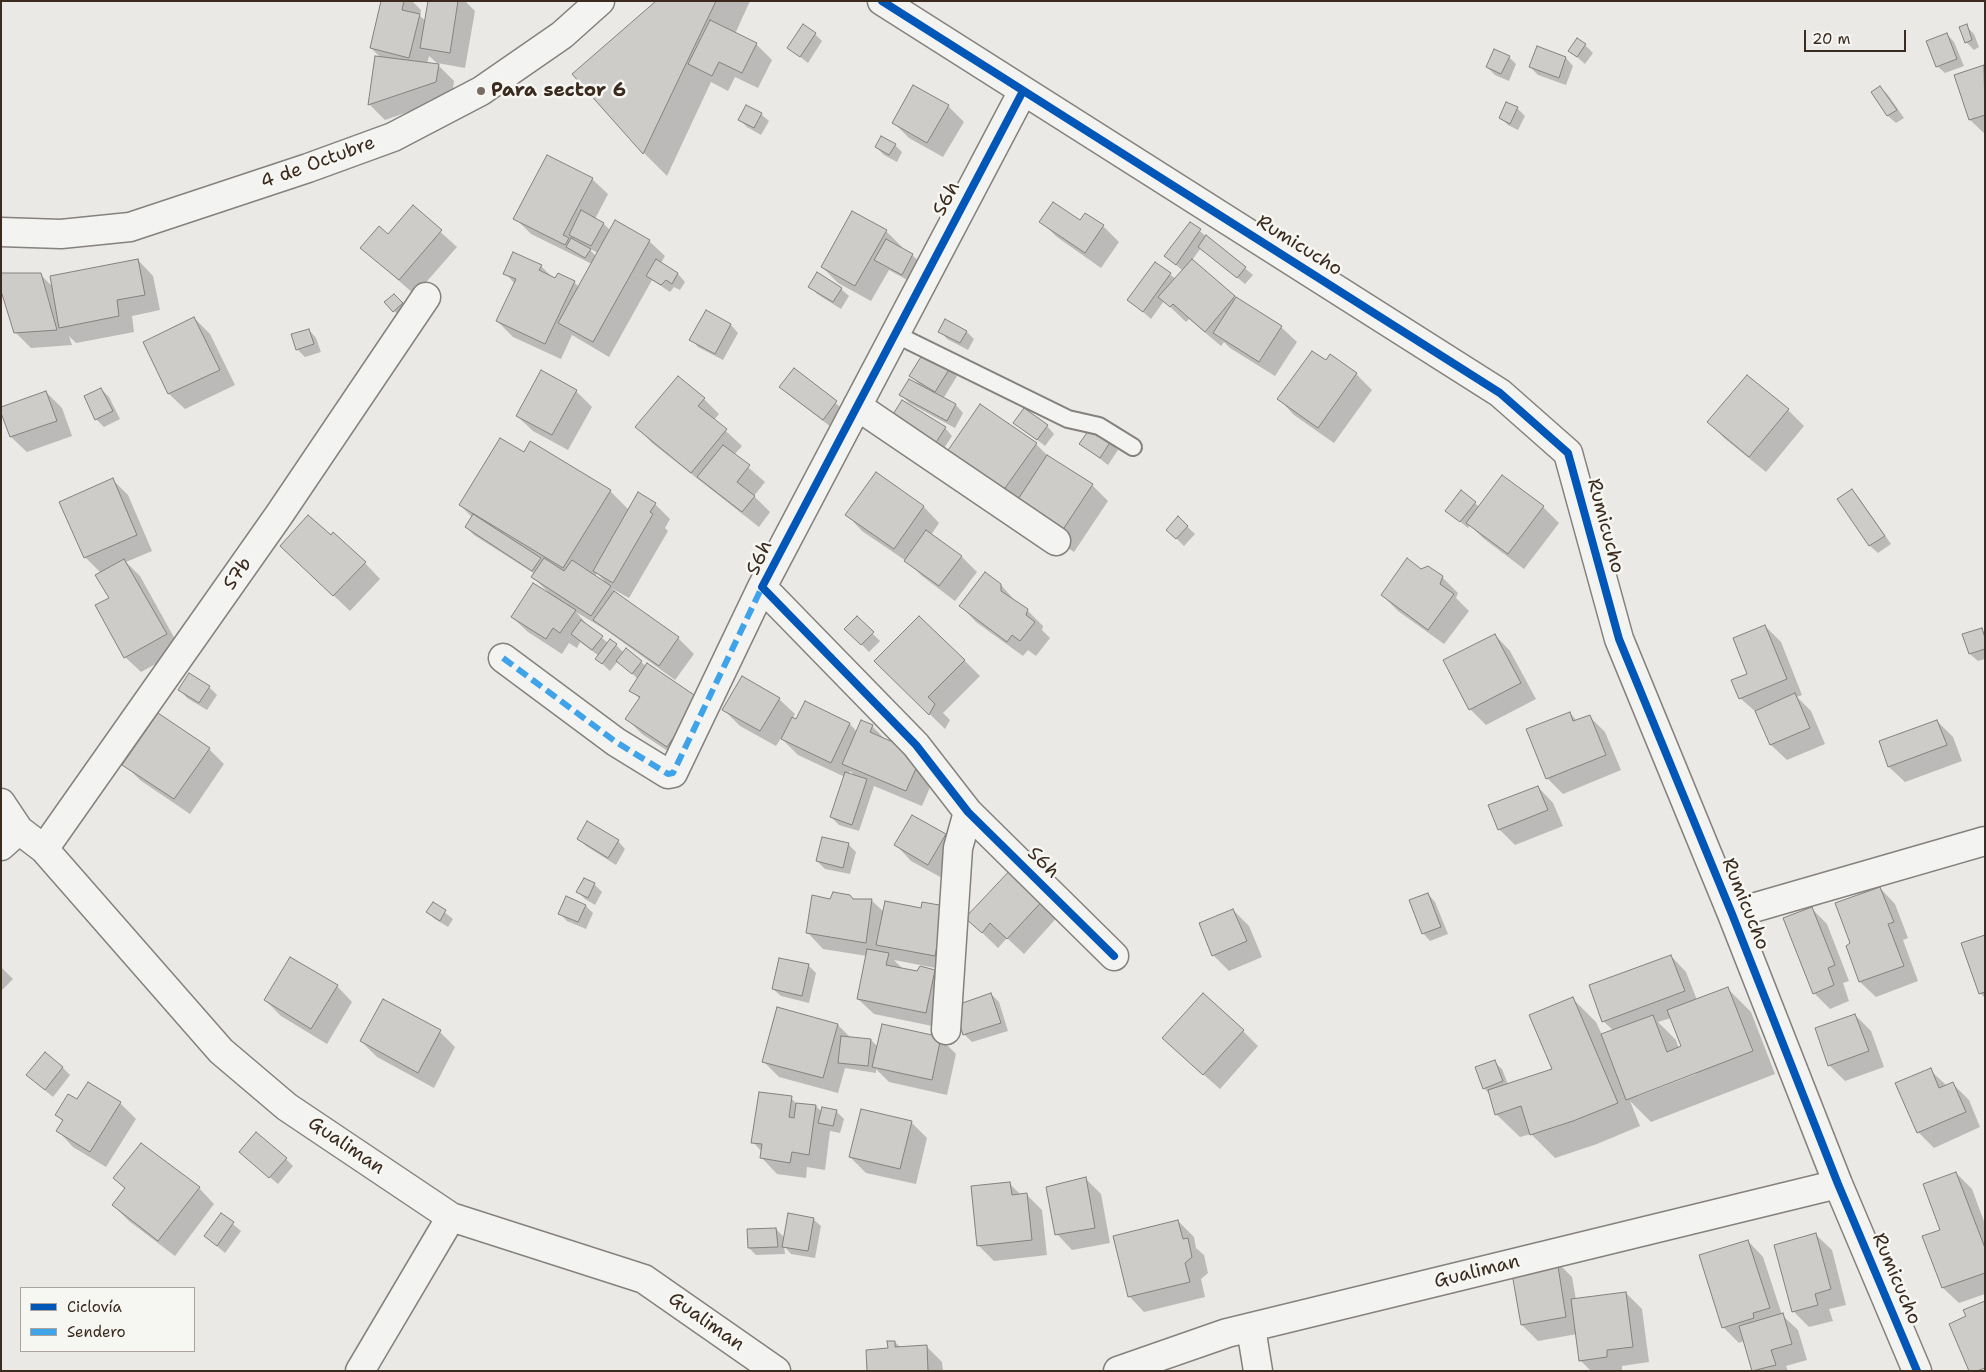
<!DOCTYPE html>
<html>
<head>
<meta charset="utf-8">
<style>
	body { margin:0 }
	#map { position:relative; width:1986px; height:1372px; overflow:hidden; background:#eae9e6; font-family:"Shantell Sans",sans-serif }
	canvas { display:block }
	.frame { position:absolute; inset:0; border:2px solid #3b2a1e; pointer-events:none }
	.legend { position:absolute; left:20px; top:1287px; width:175px; height:65px; box-sizing:border-box; background:#f6f6f2; border:1px solid #aba49d; margin:0; padding:6px 9px; list-style:none; font-size:15px; color:#3b2a1e }
	.legend li { display:flex; align-items:center; gap:10px; height:25px }
	.legend b { width:25px; border:1px solid #aba49d }
	.scale { position:absolute; left:1804px; top:30px; width:102px; height:22px; box-sizing:border-box; border:2px solid #3b2a1e; border-top:0; padding-left:6px; font-size:15px; line-height:18px; white-space:nowrap; color:#3b2a1e; -webkit-text-stroke:4px #f6f6f2; paint-order:stroke }
</style>
</head>
<body>
<div id="map">
<canvas width="1986" height="1372"></canvas>
<div class="frame"></div>
<ul class="legend">
<li><b style="height:6px;background:#0057b8"></b>Ciclovía</li>
<li><b style="height:6px;background:#3fa3ea"></b>Sendero</li>
</ul>
<div class="scale">20 m</div>
</div>
<script>
const ctx = document.querySelector('canvas').getContext('2d');
ctx.lineJoin = 'round';
function fillPath(path, color) {
  ctx.fillStyle = color;
  ctx.fill(path, 'evenodd');
}
function poly(rows) {
  const path = new Path2D();
  for (const r of rows) {
    path.moveTo(r[0], r[1]);
    for (let i = 2; i < r.length; i += 2) path.lineTo(r[i], r[i + 1]);
  }
  return path;
}
function trace(path, color, width, dash) {
  ctx.strokeStyle = color;
  ctx.lineWidth = width;
  ctx.lineCap = dash ? 'butt' : 'round';
  ctx.setLineDash(dash || []);
  ctx.stroke(path);
}
function drawText(font, color, halo, rows, align = 'center') {
  ctx.font = font + ' "Shantell Sans",sans-serif';
  ctx.lineWidth = 5;
  ctx.setLineDash([]);
  ctx.textBaseline = 'middle';
  ctx.strokeStyle = halo;
  ctx.fillStyle = color;
  for (const [text, x, y, turn = 0] of rows) {
    ctx.save();
    ctx.translate(x, y);
    ctx.rotate((+turn || 0) * Math.PI / 180);
    ctx.textAlign = isNaN(turn) ? turn : align;
    if (halo) ctx.strokeText(text, 0, 0);
    ctx.fillText(text, 0, 0);
    ctx.restore();
  }
}
fillPath(poly([
	[382,1,412,1,421,10,420,16,426,21,429,1,465,1,475,11,465,68,437,63,429,56,427,64,438,65,454,81,452,97,385,120,370,105,376,57,381,58,371,48],
	[658,1,750,1,735,34,756,44,772,60,758,88,735,77,728,91,711,82,667,176,644,153,574,74],
	[1966,26,1974,34,1979,47,1974,50,1966,42],
	[815,34,822,41,808,63,789,48],
	[1947,34,1954,42,1964,66,1945,73,1937,66],
	[1585,45,1593,53,1585,64,1570,51],
	[1538,47,1566,58,1573,66,1566,85,1538,75,1530,67],
	[1509,57,1516,64,1509,81,1495,75,1487,67],
	[1984,67,1985,68,1985,134,1970,120],
	[1880,87,1888,95,1904,118,1896,123,1888,116,1872,93],
	[948,106,964,122,943,157,909,138,893,122],
	[1517,108,1525,116,1518,130,1508,125,1501,118],
	[761,114,769,121,761,135,747,127,740,120],
	[895,145,902,152,897,162,884,155,876,147],
	[592,179,608,194,595,219,604,224,610,230,649,241,665,256,661,263,678,274,685,282,680,290,674,287,670,292,652,280,609,357,572,335,561,359,513,337,497,321,515,284,505,273,541,266,553,278,574,282,579,287,592,264,531,234,515,218],
	[587,247,598,253,596,256],
	[413,207,457,247,415,295,362,248,388,236],
	[853,213,886,231,902,247,901,249,912,255,920,262,909,281,889,270,871,301,838,283,822,267],
	[1085,214,1103,226,1119,242,1101,268,1057,237,1041,222,1080,222],
	[1190,223,1253,275,1245,284,1201,248,1192,260,1236,299,1281,327,1297,342,1275,376,1230,348,1224,342,1221,346,1189,319,1186,322,1164,301,1151,319,1129,300,1155,263,1176,279,1183,271,1166,256],
	[138,260,153,276,160,310,132,316,134,332,76,343,69,336,72,345,31,348,15,332,40,274,53,287],
	[810,286,841,289,849,296,841,309,817,294],
	[393,296,409,311,401,318,386,302],
	[706,312,731,325,738,333,723,360,698,347,691,339],
	[194,318,210,334,235,385,185,409,169,394,145,342],
	[946,320,967,332,974,339,968,350,947,339,940,331],
	[309,330,316,338,321,352,305,357,297,349],
	[1331,356,1356,374,1372,390,1334,443,1294,415,1279,399,1326,362],
	[949,369,957,376,943,399,956,405,963,413,955,428,909,403,901,395,921,386,911,376],
	[794,370,844,410,831,427,788,394],
	[1747,376,1788,410,1804,426,1766,472,1724,438,1709,422],
	[101,389,109,397,120,419,104,427,96,419],
	[576,391,592,407,568,450,533,431,517,416],
	[46,392,62,408,72,436,27,452,11,437,1,409],
	[704,399,719,414,714,420,742,446,734,455,765,482,754,496,770,512,759,527,652,443,637,427],
	[902,401,945,428,952,436,941,453],
	[1015,423,1047,426,1054,434,1045,446],
	[1092,429,1118,450,1108,465,1081,444],
	[1036,444,1050,458,1092,485,1108,501,1074,552,959,474],
	[524,454,610,491,629,510,655,504,670,519,665,528,668,531,629,598,611,588,620,596,678,638,694,654,675,680,606,630,576,612,590,628,608,643,616,645,624,653,641,662,647,667,699,700,683,761,642,734,627,719,640,699,631,690,638,679,618,661,610,671,597,659,599,656,580,642,577,648,569,643,562,654,528,632,512,617,548,592,533,577,535,574,474,535,466,527,473,518,460,505],
	[597,573,607,584,595,577],
	[876,474,924,507,939,523,931,535,961,556,977,572,955,601,922,576,909,563,862,531,847,515],
	[1502,476,1543,507,1559,523,1524,569,1483,538,1470,525,1468,528,1447,511,1475,503,1479,507],
	[113,480,128,495,152,551,126,562,140,576,181,650,141,672,125,657,110,598,101,573,85,557],
	[1852,490,1859,498,1891,544,1878,553,1870,546,1838,500],
	[1178,518,1195,534,1184,546,1175,537],
	[297,561,365,563,380,579,350,611],
	[1421,570,1442,577,1458,593,1456,598,1469,611,1444,644,1398,611,1382,595],
	[1001,585,1017,603,1027,610,1043,626,1042,630,1050,638,1036,656,1028,650,1023,656,976,622,961,606],
	[857,618,880,641,869,652,846,629],
	[1765,626,1781,642,1802,695,1797,697,1811,711,1825,744,1787,760,1771,745,1757,713,1740,698],
	[1981,630,1985,633,1985,659,1978,661,1970,654],
	[1495,635,1510,651,1536,699,1486,725,1470,709],
	[964,660,980,676,943,713,950,720,945,729,876,661],
	[209,687,217,695,207,710,187,698,180,690],
	[779,699,795,714,792,719,797,720,805,703,850,724,857,732,862,722,872,726,887,741,937,771,922,806,874,786,859,831,839,825,831,817,845,777,798,755,781,738,776,746,740,726,724,710],
	[850,771,856,777,849,774],
	[1570,713,1577,721,1589,716,1605,732,1621,770,1563,794,1547,778],
	[1937,721,1953,737,1962,761,1905,782,1889,767,1880,742],
	[209,749,224,764,190,814,140,780,124,764],
	[1538,787,1553,803,1563,826,1515,845,1499,829],
	[945,835,961,851,944,879,911,861,896,845],
	[579,839,618,841,625,849,616,865,586,846],
	[848,844,856,852,850,874,825,869,817,861],
	[1014,868,1061,913,1024,954,1007,938,998,948,967,918],
	[584,879,595,885,602,892,595,905,585,899,578,892],
	[1880,888,1895,904,1908,938,1903,940,1918,981,1876,997,1860,982,1851,943],
	[1428,894,1435,902,1448,934,1430,941,1423,933],
	[831,900,871,900,884,912,922,910,923,904,951,971,894,960,903,969,918,972,935,971,950,986,942,1028,874,1014,858,999,867,956,823,949,808,933],
	[433,903,453,919,448,927,435,919,427,912],
	[586,906,593,913,586,929,567,921,559,913],
	[1811,908,1827,924,1849,981,1843,983,1849,1001,1830,1009,1814,993],
	[1233,910,1249,926,1262,957,1229,971,1213,955],
	[1985,936,1985,998,1980,993],
	[1671,956,1686,972,1697,1000,1728,989,1751,1012,1775,1074,1651,1122,1630,1101,1640,1126,1597,1144,1555,1158,1531,1134,1520,1137,1496,1114,1490,1095,1484,1088,1494,1062,1502,1069,1508,1084,1554,1070,1573,999,1596,1022,1602,1035,1614,1031,1603,1021],
	[1671,1018,1683,1047,1679,1049,1676,1040,1658,1022],
	[1695,1072,1696,1074,1638,1096,1638,1094],
	[808,965,816,973,809,1003,781,996,773,989],
	[1,967,13,979,1,991],
	[337,986,352,1002,327,1044,281,1016,265,1000],
	[991,994,999,1002,1008,1031,972,1042,965,1035,955,1006],
	[1855,1015,1871,1031,1884,1067,1845,1081,1829,1065],
	[838,1025,851,1038,871,1040,878,1047,940,1038,956,1054,947,1095,889,1082,876,1069,876,1073,845,1068,838,1093,779,1077,763,1061],
	[1243,1031,1258,1046,1220,1089,1179,1053],
	[440,1032,455,1047,434,1088,377,1057,361,1041],
	[62,1067,70,1075,53,1097,35,1082],
	[1930,1070,1946,1085,1953,1084,1969,1100,1980,1127,1934,1148,1918,1132],
	[791,1098,797,1104,816,1106,822,1112,836,1111,844,1119,840,1133,830,1131,825,1170,807,1167,806,1178,777,1174,762,1158,762,1152,753,1142],
	[77,1101,120,1103,136,1119,106,1167,73,1147,58,1131,63,1122,57,1115],
	[911,1122,927,1138,916,1184,866,1173,850,1157],
	[248,1159,286,1159,293,1166,278,1184],
	[1956,1173,1972,1189,1985,1224,1985,1294,1959,1303,1943,1288,1924,1237,1942,1231],
	[114,1178,199,1188,214,1204,175,1256,129,1221,113,1205,125,1189],
	[1086,1179,1101,1194,1110,1243,1072,1250,1057,1234],
	[1010,1184,1021,1195,1027,1195,1042,1210,1047,1255,994,1261,978,1245],
	[221,1214,241,1231,225,1253,205,1236],
	[813,1219,821,1226,815,1258,791,1254,784,1246,785,1254,756,1255,749,1248,776,1229,785,1238],
	[1178,1221,1194,1237,1196,1248,1204,1255,1208,1273,1201,1279,1205,1297,1144,1312,1129,1296],
	[1816,1235,1832,1250,1846,1305,1829,1309,1833,1321,1809,1327,1793,1311],
	[1748,1241,1763,1257,1782,1315,1798,1330,1807,1360,1786,1366,1788,1371,1753,1371,1744,1341,1739,1343,1723,1327],
	[1556,1261,1572,1277,1576,1300,1626,1293,1642,1309,1649,1362,1622,1366,1622,1371,1591,1371,1580,1360,1577,1334,1538,1341,1522,1325,1513,1269],
	[895,1342,901,1348,926,1346,942,1362,943,1371,868,1371]
]), '#0003');
const building = poly([
	[381,1,404,1,402,10,420,14,409,58,370,48,381,1],
	[428,1,458,1,450,53,420,48,428,1],
	[656,1,716,1,643,154,572,74,656,1],
	[710,20,757,43,742,73,719,62,712,76,688,64,710,20],
	[803,24,816,33,800,57,787,48,803,24],
	[1967,24,1972,40,1965,43,1959,27,1967,24],
	[1947,33,1957,59,1936,67,1926,41,1947,33],
	[1577,38,1586,44,1577,57,1568,51,1577,38],
	[1537,46,1566,57,1559,78,1529,67,1537,46],
	[1494,49,1510,56,1501,74,1486,67,1494,49],
	[375,56,439,64,436,82,368,105,375,56],
	[1984,65,1985,115,1969,120,1954,75,1984,65],
	[913,85,949,105,927,143,892,123,913,85],
	[1880,86,1897,110,1887,116,1871,92,1880,86],
	[1506,102,1518,107,1510,124,1499,118,1506,102],
	[746,105,762,113,754,128,738,120,746,105],
	[881,136,896,144,889,155,875,147,881,136],
	[547,155,593,178,563,235,569,238,565,245,513,219,547,155],
	[1053,202,1080,220,1085,213,1104,225,1085,253,1039,222,1053,202],
	[413,205,442,230,399,280,360,248,379,226,388,234,413,205],
	[581,210,604,223,591,246,569,235,581,210],
	[852,211,887,230,855,286,821,267,852,211],
	[615,220,650,240,593,342,558,323,615,220],
	[1190,222,1201,229,1176,265,1164,256,1190,222],
	[1206,235,1246,267,1237,278,1198,247,1206,235],
	[571,238,591,249,585,258,566,247,571,238],
	[886,239,913,254,902,275,874,260,886,239],
	[513,252,542,265,539,270,555,278,558,273,575,281,545,344,496,321,516,279,503,274,513,252],
	[138,259,145,295,117,300,119,316,59,328,50,276,138,259],
	[656,259,678,273,672,284,666,280,661,285,646,276,656,259],
	[1192,259,1235,296,1205,332,1173,304,1170,307,1158,297,1192,259],
	[1155,262,1171,273,1143,312,1127,300,1155,262],
	[817,272,842,288,833,302,808,287,817,272],
	[1,273,41,273,57,330,14,333,1,291,1,273],
	[394,294,403,303,393,312,384,302,394,294],
	[1236,297,1282,326,1259,362,1213,333,1236,297],
	[706,310,731,324,715,354,689,340,706,310],
	[194,317,220,370,168,394,143,342,194,317],
	[945,319,967,331,960,343,938,332,945,319],
	[309,329,314,344,296,350,291,334,309,329],
	[1312,351,1326,360,1330,354,1357,373,1318,428,1277,399,1312,351],
	[924,352,950,368,935,392,909,376,924,352],
	[794,368,837,401,823,420,779,387,794,368],
	[541,370,577,390,552,435,516,416,541,370],
	[1747,375,1789,409,1749,457,1707,422,1747,375],
	[678,376,705,398,698,406,727,429,691,473,635,427,678,376],
	[909,379,956,404,947,421,899,395,909,379],
	[101,388,113,411,95,420,84,396,101,388],
	[46,391,57,421,10,437,1,413,1,407,46,391],
	[902,400,946,427,933,447,890,419,902,400],
	[980,404,1037,443,998,498,942,459,980,404],
	[1024,408,1048,425,1037,440,1013,423,1024,408],
	[1091,427,1111,441,1100,458,1079,444,1091,427],
	[500,438,524,452,530,441,611,490,563,568,459,505,500,438],
	[723,445,750,465,737,482,755,496,742,512,697,477,723,445],
	[1047,455,1093,484,1058,537,1013,507,1047,455],
	[876,472,924,506,894,549,845,515,876,472],
	[1502,475,1544,506,1508,554,1466,523,1502,475],
	[113,478,137,535,84,558,59,502,113,478],
	[1852,489,1885,536,1869,546,1837,499,1852,489],
	[1461,490,1476,502,1460,522,1445,511,1461,490],
	[638,492,656,503,650,512,653,514,613,583,593,571,638,492],
	[473,514,541,558,532,571,465,527,473,514],
	[308,515,331,535,333,532,366,562,333,596,280,546,308,515],
	[1178,516,1188,526,1176,539,1166,530,1178,516],
	[926,530,962,556,939,586,904,561,926,530],
	[544,558,564,571,572,560,611,586,591,616,531,577,544,558],
	[1407,558,1421,569,1428,566,1443,576,1440,584,1454,594,1428,630,1381,595,1407,558],
	[124,559,167,634,124,658,95,605,109,598,95,575,124,559],
	[985,572,1001,584,1001,591,1028,609,1026,615,1035,622,1020,641,1012,635,1007,642,959,606,985,572],
	[533,583,576,610,560,633,553,628,546,639,511,617,533,583],
	[614,591,679,637,659,666,593,620,614,591],
	[857,616,874,632,861,645,844,629,857,616],
	[919,616,965,660,928,697,935,704,929,715,874,661,919,616],
	[581,620,603,636,592,650,571,634,581,620],
	[1765,625,1787,679,1739,699,1731,680,1747,674,1733,638,1765,625],
	[1982,628,1985,638,1985,649,1969,654,1962,634,1982,628],
	[1495,634,1521,683,1469,710,1443,660,1495,634],
	[610,639,617,644,602,664,595,659,610,639],
	[626,648,642,661,632,674,616,661,626,648],
	[647,663,700,699,667,747,625,719,640,697,629,691,647,663],
	[189,673,210,686,199,703,178,690,189,673],
	[742,676,780,698,760,731,722,710,742,676],
	[1795,693,1810,728,1770,745,1755,711,1795,693],
	[805,701,850,723,831,763,781,739,792,717,796,719,805,701],
	[1570,712,1573,721,1590,715,1606,755,1546,779,1526,729,1570,712],
	[158,713,210,748,174,799,122,765,158,713],
	[861,720,873,725,870,732,922,755,906,791,842,764,861,720],
	[1937,720,1947,745,1888,767,1879,741,1937,720],
	[845,772,867,779,852,825,830,817,845,772],
	[1538,786,1548,810,1498,830,1488,805,1538,786],
	[912,815,946,834,928,865,894,845,912,815],
	[587,821,619,840,608,858,577,839,587,821],
	[822,837,849,843,843,868,816,861,822,837],
	[1014,866,1047,896,1007,939,990,923,982,933,965,918,1014,866],
	[584,878,595,883,588,898,576,892,584,878],
	[1880,887,1894,922,1888,924,1904,966,1859,982,1846,946,1850,943,1835,903,1880,887],
	[833,892,850,895,853,899,872,899,866,943,806,933,812,895,830,899,833,892],
	[1428,893,1441,927,1422,934,1409,900,1428,893],
	[566,896,586,905,578,922,558,914,566,896],
	[885,901,921,908,922,902,945,906,935,956,876,945,885,901],
	[433,902,446,910,440,921,426,912,433,902],
	[1812,907,1835,965,1828,968,1834,985,1813,994,1783,918,1812,907],
	[1233,909,1247,941,1212,956,1199,923,1233,909],
	[1985,935,1985,992,1979,994,1961,943,1985,935],
	[867,949,889,953,886,965,917,971,920,966,935,970,926,1013,857,999,867,949],
	[1671,955,1685,991,1602,1022,1589,985,1671,955],
	[290,957,338,985,311,1029,264,1000,290,957],
	[779,958,809,964,802,996,772,989,779,958],
	[1728,987,1753,1051,1626,1100,1601,1034,1653,1015,1667,1052,1681,1046,1667,1010,1728,987],
	[991,993,1001,1023,963,1035,954,1006,991,993],
	[1203,993,1244,1030,1203,1075,1162,1038,1203,993],
	[1573,997,1618,1103,1573,1121,1530,1135,1521,1106,1495,1115,1488,1090,1552,1069,1529,1015,1573,997],
	[383,999,441,1030,418,1073,360,1041,383,999],
	[777,1007,838,1024,823,1078,762,1062,777,1007],
	[1855,1014,1869,1051,1828,1066,1815,1028,1855,1014],
	[882,1024,941,1037,932,1080,872,1067,882,1024],
	[841,1036,871,1039,868,1066,838,1063,841,1036],
	[45,1052,63,1067,45,1090,26,1075,45,1052],
	[1495,1060,1503,1081,1483,1089,1475,1067,1495,1060],
	[1931,1068,1939,1088,1953,1082,1966,1112,1917,1133,1895,1083,1931,1068],
	[88,1082,121,1102,90,1152,56,1131,63,1120,55,1115,68,1094,77,1099,88,1082],
	[759,1092,792,1096,789,1117,794,1118,796,1103,816,1105,809,1155,792,1152,790,1163,760,1158,762,1144,751,1143,759,1092],
	[822,1107,837,1110,833,1126,818,1123,822,1107],
	[861,1109,912,1121,900,1169,849,1157,861,1109],
	[256,1132,287,1158,269,1178,239,1152,256,1132],
	[141,1143,200,1187,158,1241,112,1205,125,1188,113,1178,141,1143],
	[1956,1172,1985,1248,1985,1273,1942,1288,1922,1236,1940,1230,1923,1184,1956,1172],
	[1086,1177,1095,1228,1055,1235,1046,1187,1086,1177],
	[1010,1182,1012,1195,1027,1193,1032,1240,977,1246,971,1186,1010,1182],
	[221,1213,234,1222,217,1246,204,1236,221,1213],
	[788,1213,814,1218,808,1251,782,1247,788,1213],
	[1178,1220,1183,1239,1188,1238,1192,1257,1185,1263,1190,1282,1128,1297,1113,1236,1178,1220],
	[776,1228,778,1247,748,1248,747,1229,776,1228],
	[1816,1233,1831,1289,1815,1294,1818,1305,1792,1312,1774,1245,1816,1233],
	[1748,1240,1770,1308,1753,1313,1754,1318,1722,1328,1699,1255,1748,1240],
	[1557,1260,1566,1317,1521,1325,1511,1268,1557,1260],
	[1626,1292,1633,1347,1607,1350,1607,1357,1579,1361,1571,1299,1626,1292],
	[1985,1301,1985,1368,1977,1371,1969,1371,1949,1324,1966,1316,1963,1310,1985,1301],
	[1783,1313,1792,1344,1771,1350,1776,1365,1752,1371,1739,1326,1783,1313],
	[887,1341,895,1341,895,1347,927,1345,928,1371,867,1371,866,1350,888,1348,887,1341]
]);
fillPath(building, '#cdccc9');
trace(building, '#85817d', 1);
const lane = poly([
	[895,334,1068,419,1099,426,1133,447]
]);
const street = poly([
	[882,1,1500,393,1568,453,1619,639,1732,914,1838,1184,1917,1371],
	[1023,91,762,587,916,745,968,812,1114,956],
	[1,232,61,234,130,227,308,168,393,137,481,91,562,35,600,1],
	[857,406,1056,541],
	[503,658,616,742,668,774,673,773,762,587],
	[1,803,19,830,44,849,221,1051,287,1107,451,1217,644,1279,776,1371],
	[1,846,19,830],
	[44,849,279,515,426,297],
	[1732,914,1985,841],
	[946,1030,958,848,968,812],
	[1251,1328,1258,1371],
	[360,1371,451,1217],
	[1118,1371,1227,1333,1838,1184]
]);
trace(lane, '#85817d', 20);
trace(street, '#85817d', 31);
trace(lane, '#f3f3f1', 16);
trace(street, '#f3f3f1', 28);
trace(poly([
	[503,658,616,742,668,774,673,773,762,587]
]), '#3fa3ea', 6, [12, 6]);
trace(poly([
	[882,1,1500,393,1568,453,1619,639,1732,914,1838,1184,1917,1371],
	[1023,91,762,587,916,745,968,812,1114,956]
]), '#0057b8', 8);
for (const [x, y, r, color] of [
	[481,91,5,"#786d64"]
]) {
  const dot = new Path2D();
  dot.arc(x, y, r, 0, 2 * Math.PI);
  ctx.fillStyle = color;
  ctx.fill(dot);
  trace(dot, '#f6f6f2', 2);
}
drawText('bold 19px', '#3b2a1e', '#f6f6f2', [
	["Para sector 6",491,91]
], 'left');
drawText('19px', '#3b2a1e', '#f6f6f2', [
	["4 de Octubre",318,163,-20],
	["S6h",947,199,-62],
	["Rumicucho",1299,246,32],
	["Rumicucho",1605,526,75],
	["S6h",760,558,-65],
	["S7b",238,574,-55],
	["S6h",1043,863,44],
	["Rumicucho",1745,904,68],
	["Gualiman",346,1146,34],
	["Gualiman",1477,1272,-14],
	["Rumicucho",1896,1279,67],
	["Gualiman",706,1322,35]
]);
</script>
</body>
</html>
